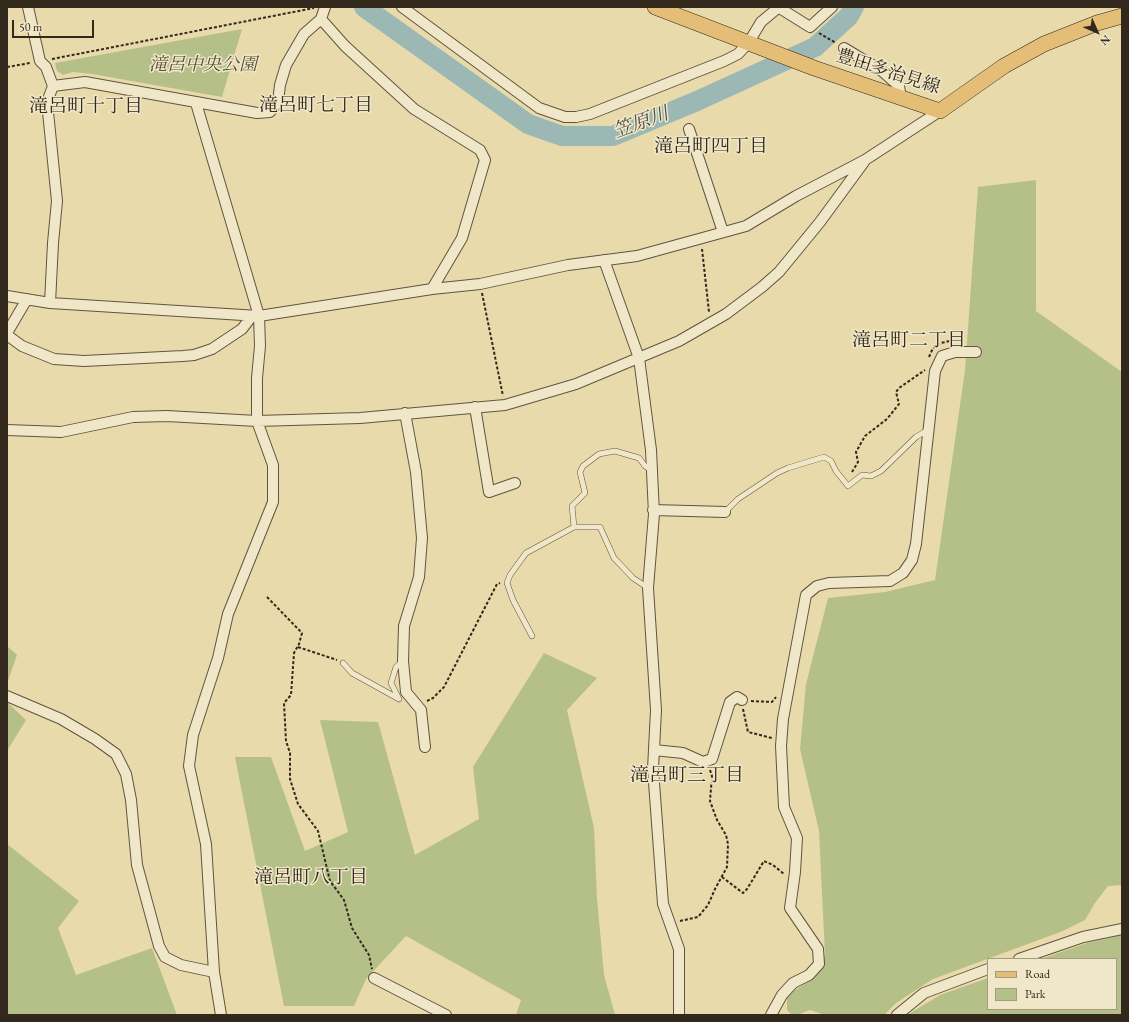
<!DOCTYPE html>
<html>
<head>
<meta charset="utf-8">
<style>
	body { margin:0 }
	#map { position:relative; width:1129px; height:1022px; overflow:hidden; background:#e8daab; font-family:"EB Garamond",serif }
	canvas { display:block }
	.frame { position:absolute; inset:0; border:8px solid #32281c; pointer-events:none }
	.legend { position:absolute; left:987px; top:958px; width:130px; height:52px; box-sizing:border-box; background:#f0e7c8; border:1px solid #a49b83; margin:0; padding:5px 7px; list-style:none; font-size:12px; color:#32281c }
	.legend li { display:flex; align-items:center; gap:8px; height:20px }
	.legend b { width:20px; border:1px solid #a49b83 }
	.north { position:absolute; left:1077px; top:12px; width:40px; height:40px; -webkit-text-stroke:3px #f0e7c8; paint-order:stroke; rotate:135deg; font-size:11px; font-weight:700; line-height:16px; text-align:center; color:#32281c }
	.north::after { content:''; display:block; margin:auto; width:14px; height:18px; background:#32281c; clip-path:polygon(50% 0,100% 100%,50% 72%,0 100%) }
	.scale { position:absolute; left:12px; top:20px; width:82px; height:18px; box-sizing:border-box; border:2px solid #32281c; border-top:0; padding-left:5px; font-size:12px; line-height:14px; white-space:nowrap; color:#32281c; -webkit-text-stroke:3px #f0e7c8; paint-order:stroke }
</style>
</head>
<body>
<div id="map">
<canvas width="1129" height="1022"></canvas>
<div class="frame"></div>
<ul class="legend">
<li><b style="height:5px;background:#e4bd76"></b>Road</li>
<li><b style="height:11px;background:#b5c089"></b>Park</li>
</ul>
<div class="north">N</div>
<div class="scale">50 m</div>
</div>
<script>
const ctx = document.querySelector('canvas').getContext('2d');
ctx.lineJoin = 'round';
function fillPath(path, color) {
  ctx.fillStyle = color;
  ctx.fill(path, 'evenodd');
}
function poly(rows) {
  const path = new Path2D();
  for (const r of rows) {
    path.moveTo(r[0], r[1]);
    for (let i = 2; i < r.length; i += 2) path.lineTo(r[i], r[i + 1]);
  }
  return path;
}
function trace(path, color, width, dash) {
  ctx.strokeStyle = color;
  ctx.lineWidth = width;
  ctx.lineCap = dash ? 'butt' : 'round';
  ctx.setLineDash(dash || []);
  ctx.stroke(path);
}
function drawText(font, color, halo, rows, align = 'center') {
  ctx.font = font + ' "EB Garamond","Noto Serif JP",serif';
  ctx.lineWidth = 3;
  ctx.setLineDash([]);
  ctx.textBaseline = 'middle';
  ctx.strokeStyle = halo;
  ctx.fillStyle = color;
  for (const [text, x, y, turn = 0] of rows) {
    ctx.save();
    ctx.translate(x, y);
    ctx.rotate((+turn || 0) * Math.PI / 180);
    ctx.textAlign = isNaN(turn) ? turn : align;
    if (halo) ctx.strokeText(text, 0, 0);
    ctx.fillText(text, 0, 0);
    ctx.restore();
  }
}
fillPath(poly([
	[242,29,222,97,92,74,73,72,63,75,57,71,55,63],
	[1036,180,1036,311,1122,372,1122,885,1108,886,1095,903,1085,920,1063,931,933,979,896,1003,884,1015,825,1015,810,1010,797,1015,792,1015,787,1010,787,995,808,982,825,955,819,831,800,749,806,684,828,598,885,592,935,580,965,370,978,187],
	[7,646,17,655,7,684],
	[544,653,597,678,567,710,594,828,597,898,604,975,615,1015,516,1015,521,1000,406,936,366,979,354,1006,284,1006,235,757,271,757,305,851,348,832,320,720,378,722,415,855,479,819,473,767],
	[7,702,26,720,7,751],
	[7,844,79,901,58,928,76,975,152,948,177,1015,7,1015],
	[1122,935,1122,1015,907,1015,940,995,988,978,988,1009,1116,1009,1116,959,1041,959,1087,943]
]), '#b5c089');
trace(poly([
	[364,7,528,124,562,136,613,136,697,101,815,47,849,16,854,7]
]), '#9cb8b5', 20);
const lane = poly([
	[725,512,738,499,777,473,788,468,824,457,831,461,836,471,848,486,862,475,871,476,881,471,916,437,928,430],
	[574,527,572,506,585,493,580,472,583,466,599,454,615,451,639,458,645,466,651,470],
	[532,636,513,600,507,583,510,575,526,553,574,527,600,527,614,558,633,578,648,588],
	[343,663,352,673,399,699,391,683,396,667,402,662]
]);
const street = poly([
	[28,7,40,61,46,67,53,86,47,102,57,201,53,243,50,303],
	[402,7,539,108,565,117,576,117,590,114,724,61,738,54,749,42,761,22,779,7],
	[778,7,810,27,832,7],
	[321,19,345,46,414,109,480,150,485,160,462,238,432,289],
	[844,48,882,71,899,86,901,98],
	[53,86,85,82,257,113,270,112,278,102,280,85,286,65,304,34,321,19,325,7],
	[196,103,259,316,260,346,257,378,257,421,273,465,273,502,228,614,218,658,193,735,189,766,206,844,214,972,221,1015],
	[689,129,723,232],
	[604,260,639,358,651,450,654,514,648,588,656,710,653,769,663,904,679,949,679,1015],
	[7,296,50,303,259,316,432,289,480,284,568,265,637,256,746,226,796,196,865,160,940,111],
	[7,333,27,299],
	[7,335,22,346,54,359,84,361,183,356,194,355,212,349,242,329,252,316],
	[475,407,489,492,515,483],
	[405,413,416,472,422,538,419,577,404,626,403,661,406,692,421,710,425,747],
	[7,430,61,432,133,417,167,416,257,421,360,418,505,405,576,384,679,341,726,314,762,287,779,272,820,222,864,162],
	[653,510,725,512],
	[7,696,61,719,95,739,116,754,126,774,131,800,137,865,159,946,165,957,181,965,214,972],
	[654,750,683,753,703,762,712,759,730,702,737,697,742,700],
	[1019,959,1083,937,1122,929],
	[374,978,446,1015],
	[771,1015,782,995,793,983,809,975,819,964,818,949,790,908,795,872,797,838,784,807,781,746,783,719,806,595,817,586,829,583,890,581,903,573,912,560,916,544,935,371,942,356,955,352,976,352],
	[897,1015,924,993,988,969]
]);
const primary = poly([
	[655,7,814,68,940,111,1004,66,1044,44,1097,23,1122,16]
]);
trace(lane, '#605440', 6);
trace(street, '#605440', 12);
trace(primary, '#32281c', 16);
trace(poly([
	[819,33,836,43],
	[52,59,314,8],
	[7,67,30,63],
	[702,249,709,312],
	[482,293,503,396],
	[929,357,933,348,941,343,954,340],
	[852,472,858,462,856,452,865,436,887,419,899,404,896,392,899,388,925,370],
	[267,597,302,633,299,644,294,653,291,695,284,703,286,741,290,753,290,779,298,804,318,831,330,881,344,900,352,928,369,955,372,969],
	[298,647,337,660],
	[427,701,433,698,444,687,497,584,500,583],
	[751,701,772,702,776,697],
	[743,709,748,732,772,738],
	[722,877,743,893,747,889,764,861,773,865,784,874],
	[680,921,698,917,708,905,715,889,727,867,728,844,726,835,717,820,710,801,712,776,710,770]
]), '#32281c', 2, [3, 2]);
trace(lane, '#f0e7c8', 5);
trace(street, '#f0e7c8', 10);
trace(primary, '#e4bd76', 15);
drawText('italic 18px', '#534e37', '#f0e7c8', [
	["滝呂中央公園",203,65]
]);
drawText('18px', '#32281c', '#f0e7c8', [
	["豊田多治見線",888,72,18]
]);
drawText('19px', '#32281c', '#f0e7c8', [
	["滝呂町七丁目",316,106],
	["滝呂町十丁目",86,107],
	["滝呂町四丁目",711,147],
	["滝呂町二丁目",909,341],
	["滝呂町三丁目",687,776],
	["滝呂町八丁目",311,878]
]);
drawText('italic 19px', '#4c4c42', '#f0e7c8', [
	["笠原川",641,123,-20]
]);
</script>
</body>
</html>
